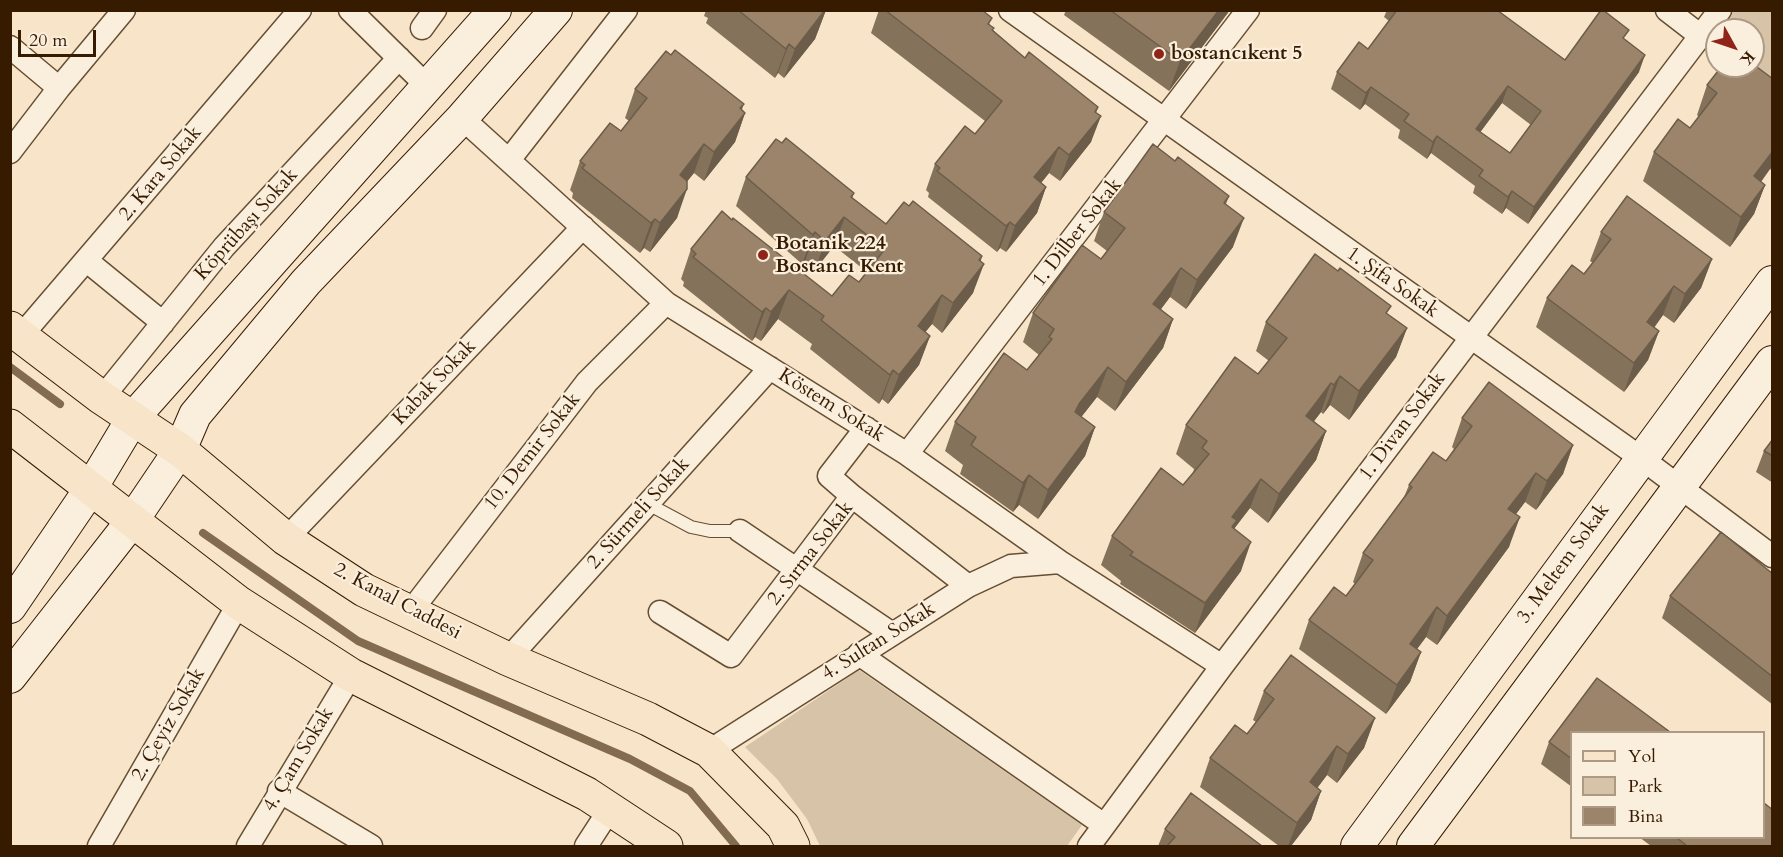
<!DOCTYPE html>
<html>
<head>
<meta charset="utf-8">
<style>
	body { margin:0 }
	#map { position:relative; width:1783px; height:857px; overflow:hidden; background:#f8e5c9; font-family:Cardo,serif }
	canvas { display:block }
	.frame { position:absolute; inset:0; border:12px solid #361b00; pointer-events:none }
	.legend { position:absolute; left:1570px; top:731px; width:195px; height:108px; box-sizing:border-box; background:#faeedc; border:2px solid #ac9a84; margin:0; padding:8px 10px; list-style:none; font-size:18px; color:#361b00 }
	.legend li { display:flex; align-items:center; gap:12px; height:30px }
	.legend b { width:30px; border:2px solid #ac9a84 }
	.north { position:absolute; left:1705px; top:18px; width:60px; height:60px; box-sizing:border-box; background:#faeedc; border:2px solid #ac9a84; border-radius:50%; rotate:130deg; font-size:16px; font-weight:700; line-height:24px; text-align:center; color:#361b00 }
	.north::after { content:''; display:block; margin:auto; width:21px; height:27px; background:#8f2418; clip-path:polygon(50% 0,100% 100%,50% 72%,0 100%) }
	.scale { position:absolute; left:18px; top:30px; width:78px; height:27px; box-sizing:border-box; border:3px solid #361b00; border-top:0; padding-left:8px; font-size:18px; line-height:21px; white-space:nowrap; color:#361b00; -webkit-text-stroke:4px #faeedc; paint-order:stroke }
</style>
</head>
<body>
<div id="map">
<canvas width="1783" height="857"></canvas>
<div class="frame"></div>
<ul class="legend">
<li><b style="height:8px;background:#f8e5c9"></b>Yol</li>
<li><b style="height:16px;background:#d7c3a7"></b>Park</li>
<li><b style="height:16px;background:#9b8469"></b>Bina</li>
</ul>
<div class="north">K</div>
<div class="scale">20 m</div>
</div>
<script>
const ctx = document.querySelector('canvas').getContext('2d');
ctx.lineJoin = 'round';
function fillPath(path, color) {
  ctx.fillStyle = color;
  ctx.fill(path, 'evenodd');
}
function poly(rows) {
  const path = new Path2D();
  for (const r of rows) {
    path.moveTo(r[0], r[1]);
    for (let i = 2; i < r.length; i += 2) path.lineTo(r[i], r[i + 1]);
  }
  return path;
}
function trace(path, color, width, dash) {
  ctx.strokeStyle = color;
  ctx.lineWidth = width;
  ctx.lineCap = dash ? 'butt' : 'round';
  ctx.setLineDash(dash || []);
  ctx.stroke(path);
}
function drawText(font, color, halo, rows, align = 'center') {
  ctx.font = font + ' Cardo,serif';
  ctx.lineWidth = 4.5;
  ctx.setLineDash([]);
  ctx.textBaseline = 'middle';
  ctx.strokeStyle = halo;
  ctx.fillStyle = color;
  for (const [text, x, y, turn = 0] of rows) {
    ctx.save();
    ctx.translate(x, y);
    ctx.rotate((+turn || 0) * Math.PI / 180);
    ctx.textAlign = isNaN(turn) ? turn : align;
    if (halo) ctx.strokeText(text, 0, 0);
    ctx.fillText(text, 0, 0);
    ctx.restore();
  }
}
fillPath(poly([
	[1733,11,1772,11,1772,82,1753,66,1753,30,1719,30],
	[859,670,1082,825,1067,846,820,846,807,819,777,779,745,747]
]), '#d7c3a7');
trace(poly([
	[10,367,60,404],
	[203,533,358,641,630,759,690,791,736,846]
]), '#836b50', 8);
const lane = poly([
	[648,504,691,527,710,531,740,531]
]);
const street = poly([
	[350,10,428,87],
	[1010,10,1641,458,1772,556],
	[1667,10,1702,37],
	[422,28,435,10],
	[10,47,59,88],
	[462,118,666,303,907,454,1060,562,1222,666],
	[10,152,59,88,124,10],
	[509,160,626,10],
	[87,261,163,323],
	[21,336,300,10],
	[102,398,224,247,399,58],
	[907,454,1248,10],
	[852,496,829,476,866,428],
	[740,531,891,633],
	[286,539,583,227],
	[411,611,587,382,666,303],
	[660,612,731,656,852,496,968,586],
	[859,654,1104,825],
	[508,659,770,368],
	[709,751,968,586,1011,566,1060,562],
	[279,791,371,846],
	[99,846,239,603],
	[248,846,351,675],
	[586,846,610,809],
	[1089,846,1222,666,1720,10]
]);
const secondary = poly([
	[10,607,91,488,133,418,495,10],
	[10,677,132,521,180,450,195,415,306,282,462,118,556,10],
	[1357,846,1772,282],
	[1413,846,1772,362]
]);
const primary = poly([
	[10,328,102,398,180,450,286,539,364,590,508,659,648,719,709,751,783,826,793,846],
	[10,426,239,603,351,675,587,794,666,846]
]);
trace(lane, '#664e32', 14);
trace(street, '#664e32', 25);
trace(secondary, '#361b00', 34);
trace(primary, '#361b00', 35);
trace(lane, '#faeedc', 12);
trace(street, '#faeedc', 22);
trace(secondary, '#faeedc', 32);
trace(primary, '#f8e5c9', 33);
fillPath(poly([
	[706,10,826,10,815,39,784,78,778,73,775,78,706,23,708,18,704,16],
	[879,10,982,10,993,30,1025,58,1096,113,1091,142,1060,181,1049,173,1041,183,1046,187,1037,213,1006,252,1000,248,997,252,928,197,929,193,926,190,935,164,975,134,985,121,871,33],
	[1066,10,1230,10,1169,91,1064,15],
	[1387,10,1497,10,1565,60,1625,40,1639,72,1528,224,1506,208,1502,214,1473,193,1475,186,1431,153,1427,159,1398,138,1400,130,1365,104,1360,110,1331,89,1337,72,1368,49,1389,21,1384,17],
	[1502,103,1531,125,1510,153,1480,132],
	[1773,79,1773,171,1770,169,1761,182,1765,185,1754,214,1730,247,1643,181,1654,152,1690,128,1699,117,1697,115,1707,85],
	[635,89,742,110,745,113,735,142,704,181,694,173,687,181,677,218,650,252,644,248,640,253,572,198,573,193,570,190,580,161,621,131,629,121,625,118],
	[1175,161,1229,196,1226,204,1233,247,1186,309,1170,297,1161,309,1173,319,1163,348,1115,411,1097,397,1081,417,1095,427,1085,456,1038,519,1019,505,1013,512,960,474,963,465,945,451,955,422,1027,370,1039,355,1023,342,1033,313,1101,259,1107,251,1094,241,1104,212],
	[746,177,853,198,886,224,909,206,982,256,973,293,942,333,932,324,925,332,930,336,919,365,888,404,882,399,879,404,810,349,812,344,778,319,761,341,755,337,752,341,683,286,684,282,681,279,691,249,832,296,859,282,867,272,834,246,815,270,805,262,802,264,736,206],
	[1601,232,1712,259,1701,288,1674,323,1663,315,1654,328,1659,331,1648,360,1624,392,1536,327,1547,298,1584,274,1593,263,1590,261],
	[1389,315,1407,328,1396,357,1349,420,1330,405,1323,414,1321,412,1314,421,1326,431,1316,460,1268,523,1250,508,1234,529,1241,571,1195,633,1120,584,1121,581,1101,565,1112,536,1183,485,1193,473,1194,469,1176,454,1186,425,1258,374,1269,361,1256,351,1266,322],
	[1462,418,1573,445,1563,474,1536,510,1525,502,1516,514,1509,547,1437,645,1426,637,1417,649,1421,652,1410,682,1386,714,1299,649,1309,620,1346,596,1355,584,1353,582,1363,553,1404,497,1409,485,1446,461,1454,449,1452,447],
	[1773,439,1773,483,1756,472,1764,451],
	[1773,574,1773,705,1662,618,1670,596],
	[1264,691,1375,718,1364,748,1337,783,1327,775,1317,788,1321,791,1311,820,1291,846,1279,846,1200,787,1210,758,1247,734,1256,722,1253,720],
	[1572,732,1572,787,1541,764,1549,742],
	[1165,829,1262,846,1158,846],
	[1639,837,1764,837,1773,846,1651,846]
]), '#85725a');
fillPath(poly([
	[826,10,815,39,784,78,795,49],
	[1219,10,1230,10,1169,91,1180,61],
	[789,44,778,73,775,78,786,49],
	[1645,55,1639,72,1528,224,1534,207],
	[1508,86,1502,103,1470,146,1476,129],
	[1371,87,1365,104,1360,110,1366,93],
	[744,104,736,124,745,113,735,142,704,181,714,152,740,108],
	[1098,107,1091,128,1101,116,1091,142,1060,181,1069,155,1095,112],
	[1437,136,1431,153,1427,159,1433,142],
	[704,144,694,173,669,204,680,175],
	[1059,147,1049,173,1025,203,1034,177],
	[1773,151,1773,163,1770,169,1743,206,1754,176],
	[1765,185,1754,214,1730,247,1741,217],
	[1046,187,1037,213,1006,252,1015,226],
	[687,189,677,218,650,252,660,223],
	[1512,191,1506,208,1502,214,1508,197],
	[854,193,834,246,815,270,825,241,851,197],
	[1244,218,1233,247,1186,309,1197,280],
	[655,219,644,248,640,253,651,223],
	[1010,222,1000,248,997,252,1006,226],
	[815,232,805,262,802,264,813,235],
	[982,256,975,276,984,264,973,293,942,333,953,303,979,260],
	[1712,259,1701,288,1674,323,1685,294],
	[1181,268,1170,297,1143,333,1153,304],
	[1674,286,1663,315,1636,352,1647,322],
	[789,290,778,319,761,341,771,312],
	[942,295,932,324,907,355,918,326],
	[766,308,755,337,752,341,762,312],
	[1173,319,1163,348,1115,411,1126,382],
	[1407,328,1396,357,1349,420,1359,391],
	[1659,331,1648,360,1624,392,1634,363],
	[930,336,919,365,888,404,899,375],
	[1108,367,1097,397,1068,434,1065,442,1079,404],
	[893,370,882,399,879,404,890,375],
	[1340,376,1330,405,1323,414,1334,385],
	[1331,383,1321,412,1296,445,1306,416],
	[1095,427,1085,456,1038,519,1048,490],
	[1326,431,1316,460,1268,523,1279,494],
	[1573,445,1563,474,1536,510,1547,481],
	[1536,473,1525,502,1498,538,1508,509],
	[1029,475,1019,505,1013,512,1023,483],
	[1261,479,1250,508,1233,530,1226,550,1232,517],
	[1520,517,1509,547,1437,645,1447,616],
	[1251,542,1241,571,1195,633,1205,603],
	[1437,607,1426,637,1399,673,1410,644],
	[1421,652,1410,682,1386,714,1397,685],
	[1375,718,1364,748,1337,783,1348,754],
	[1337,746,1327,775,1300,811,1310,782],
	[1321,791,1311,820,1291,846,1288,846,1297,823]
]), '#6c5c4a');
const building = poly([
	[738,10,825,10,795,49,789,44,786,49,738,10],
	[885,10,982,10,992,18,988,24,994,28,992,30,1025,58,1029,52,1098,107,1095,112,1101,116,1069,155,1059,147,1034,177,1046,187,1015,226,1010,222,1006,226,937,171,940,168,935,164,965,126,975,134,1002,101,885,10],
	[1110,10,1219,10,1180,61,1110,10],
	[1397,10,1497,10,1565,60,1601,10,1603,10,1629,30,1623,38,1645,55,1534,207,1512,191,1508,197,1479,176,1483,170,1437,136,1433,142,1404,121,1409,114,1371,87,1366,93,1337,72,1359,42,1368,49,1397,10],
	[1508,86,1541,111,1510,153,1476,129,1508,86],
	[675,50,744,104,740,108,745,113,714,152,704,144,680,175,687,181,687,189,660,223,655,219,651,223,582,168,585,165,580,161,610,123,621,131,647,98,635,89,666,51,671,55,675,50],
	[1753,64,1773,79,1773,151,1754,176,1765,185,1741,217,1654,152,1678,119,1690,128,1717,93,1707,85,1722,66,1753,66,1753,64],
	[786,138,854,193,851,197,886,224,904,202,909,206,913,201,982,256,979,260,984,264,953,303,942,295,918,326,930,336,899,375,893,370,890,375,821,320,824,316,789,290,771,312,766,308,762,312,693,257,696,254,691,249,722,211,732,220,733,218,832,296,849,275,859,282,885,249,844,217,825,241,815,232,813,235,746,177,776,139,782,143,786,138],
	[1153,144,1175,161,1178,157,1229,196,1224,203,1244,218,1197,280,1181,268,1153,304,1173,319,1126,382,1108,367,1079,404,1075,412,1095,427,1048,490,1029,475,1023,483,971,445,976,437,955,422,1004,353,1027,370,1052,339,1049,337,1054,329,1033,313,1082,245,1101,259,1125,228,1104,212,1153,144],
	[1627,196,1712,259,1685,294,1674,286,1647,322,1659,331,1634,363,1547,298,1572,265,1584,274,1611,239,1601,232,1627,196],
	[1315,254,1338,271,1340,268,1391,306,1386,313,1407,328,1359,391,1340,376,1334,385,1331,383,1306,416,1326,431,1279,494,1261,479,1232,517,1237,520,1232,527,1251,542,1205,603,1130,555,1133,552,1112,536,1161,468,1183,485,1209,454,1202,448,1207,441,1186,425,1235,357,1258,374,1287,338,1266,322,1315,254],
	[1489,382,1573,445,1547,481,1536,473,1508,509,1520,517,1447,616,1437,607,1410,644,1421,652,1397,685,1309,620,1334,587,1346,596,1373,560,1363,553,1412,487,1409,485,1433,452,1446,461,1472,426,1462,418,1489,382],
	[1773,439,1773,456,1764,451,1773,439],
	[1721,532,1773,574,1773,677,1670,596,1721,532],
	[1291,655,1375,718,1348,754,1337,746,1310,782,1321,791,1297,823,1210,758,1235,725,1247,734,1274,699,1264,691,1291,655],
	[1597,678,1670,732,1572,732,1572,759,1549,742,1597,678],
	[1191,793,1262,846,1167,846,1175,837,1165,829,1191,793],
	[1764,803,1773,810,1773,846,1687,846,1676,837,1764,837,1764,803]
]);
fillPath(building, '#9b8469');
trace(building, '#6c5c4a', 1.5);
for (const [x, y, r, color] of [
	[1159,54,6,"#8f2418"],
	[763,255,6,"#8f2418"]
]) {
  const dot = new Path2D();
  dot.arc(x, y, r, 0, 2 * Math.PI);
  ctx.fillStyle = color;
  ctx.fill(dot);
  trace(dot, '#faeedc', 2);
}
drawText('bold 20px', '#361b00', '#faeedc', [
	["bostancıkent 5",1171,54],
	["Botanik 224",775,244],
	["Bostancı Kent",775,267]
], 'left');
drawText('20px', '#361b00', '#faeedc', [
	["2. Kara Sokak",161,174,-50],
	["Köprübaşı Sokak",247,225,-48],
	["1. Dilber Sokak",1078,233,-52],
	["1. Şifa Sokak",1392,283,35],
	["Kabak Sokak",435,383,-46],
	["Köstem Sokak",831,406,32],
	["1. Divan Sokak",1403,427,-53],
	["10. Demir Sokak",533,452,-52],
	["2. Sürmeli Sokak",639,514,-48],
	["2. Sırma Sokak",811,554,-52],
	["3. Meltem Sokak",1564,564,-54],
	["2. Kanal Caddesi",397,602,28],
	["4. Sultan Sokak",879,642,-32],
	["2. Çeyiz Sokak",169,725,-60],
	["4. Çam Sokak",299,760,-59]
]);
</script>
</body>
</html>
